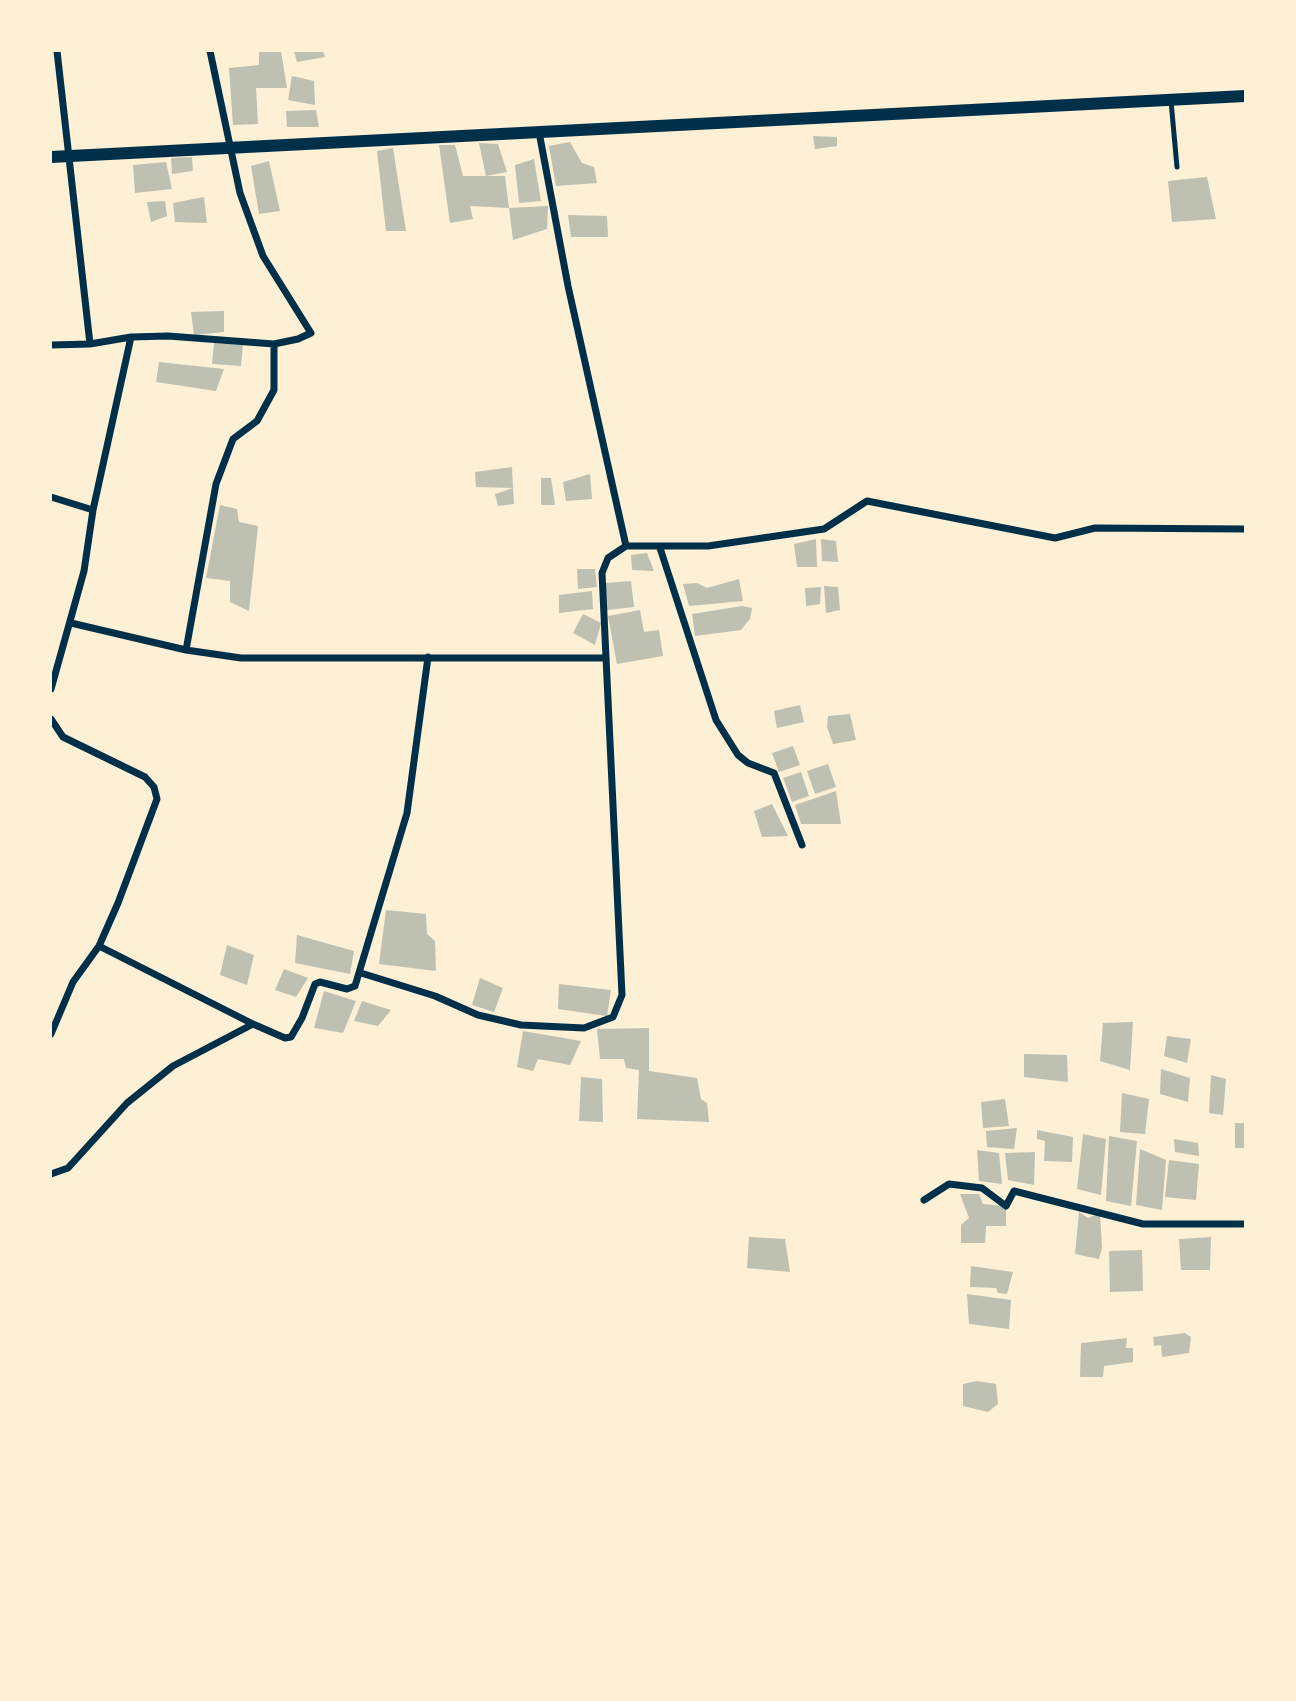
<!DOCTYPE html>
<html>
<head>
<meta charset="utf-8">
<style>
	body { margin:0 }
	#map { position:relative; width:1296px; height:1701px; overflow:hidden; background:#fdf0d5; font-family:Barlow,sans-serif }
	canvas { display:block }
	.frame { position:absolute; inset:0; border:52px solid #fdf0d5; pointer-events:none }
</style>
</head>
<body>
<div id="map">
<canvas width="1296" height="1701"></canvas>
<div class="frame"></div>
</div>
<script>
const ctx = document.querySelector('canvas').getContext('2d');
ctx.lineJoin = 'round';
function fillPath(path, color) {
  ctx.fillStyle = color;
  ctx.fill(path, 'evenodd');
}
function poly(rows) {
  const path = new Path2D();
  for (const r of rows) {
    path.moveTo(r[0], r[1]);
    for (let i = 2; i < r.length; i += 2) path.lineTo(r[i], r[i + 1]);
  }
  return path;
}
function trace(path, color, width, dash) {
  ctx.strokeStyle = color;
  ctx.lineWidth = width;
  ctx.lineCap = dash ? 'butt' : 'round';
  ctx.setLineDash(dash || []);
  ctx.stroke(path);
}
fillPath(poly([
	[259,51,281,51,287,88,256,88,258,124,233,125,229,68,259,65],
	[294,51,323,51,325,57,297,62],
	[292,76,314,81,315,105,288,100],
	[316,110,319,127,287,127,286,111],
	[813,136,837,137,837,146,815,149],
	[570,142,582,163,594,167,597,183,556,186,549,146],
	[479,143,498,144,507,172,486,176],
	[439,145,455,145,463,176,505,176,509,208,470,206,473,219,450,223],
	[393,148,406,231,386,231,377,151],
	[192,157,193,171,172,174,171,158],
	[534,159,541,201,519,203,515,165],
	[269,161,280,211,259,214,251,166],
	[166,162,172,189,135,193,133,165],
	[1207,177,1216,219,1172,222,1168,181],
	[204,197,207,223,175,222,173,203],
	[165,201,167,216,151,222,147,202],
	[548,206,547,229,513,240,509,208],
	[568,215,607,216,608,237,571,237],
	[224,311,224,332,194,335,191,312],
	[214,343,243,345,241,366,212,364],
	[159,362,224,369,216,391,156,382],
	[512,467,513,488,476,487,475,472],
	[590,474,592,499,566,501,563,482],
	[541,478,551,478,555,505,541,505],
	[513,488,514,504,498,506,495,494],
	[220,505,237,509,239,522,258,526,249,611,230,602,230,581,206,578],
	[816,539,817,567,797,567,794,544],
	[821,539,836,541,838,562,822,561],
	[647,553,654,571,632,570,631,555],
	[577,569,595,569,597,587,578,589],
	[739,579,743,601,689,606,683,584,697,583,707,588],
	[631,581,634,607,607,610,604,583],
	[824,586,838,587,840,610,826,613],
	[821,587,820,604,806,606,805,588],
	[592,591,593,609,559,613,559,595],
	[742,606,752,608,750,619,741,630,695,636,692,614],
	[640,610,644,632,659,630,663,656,617,664,608,616],
	[583,614,601,623,595,645,573,633],
	[800,705,804,722,777,728,774,711],
	[850,714,856,740,833,744,827,727,828,716],
	[793,746,800,765,779,772,772,753],
	[828,764,836,787,815,794,807,771],
	[801,772,809,796,792,802,783,778],
	[836,791,841,824,801,824,795,805],
	[772,804,788,836,762,837,754,811],
	[386,910,426,914,427,934,435,941,436,971,379,964],
	[297,935,354,951,350,974,295,963],
	[227,945,254,955,247,985,220,975],
	[284,969,308,978,296,997,275,990],
	[480,978,503,988,494,1012,472,1005],
	[559,984,611,990,607,1016,558,1009],
	[324,991,356,1001,343,1033,314,1028],
	[362,1001,391,1010,378,1026,354,1021],
	[1133,1022,1130,1070,1100,1061,1103,1023],
	[649,1028,649,1071,697,1078,701,1099,707,1103,709,1122,637,1119,639,1070,626,1068,624,1059,600,1059,597,1029],
	[523,1031,581,1041,570,1065,538,1059,533,1071,517,1067],
	[1167,1036,1191,1039,1187,1063,1164,1056],
	[1024,1054,1067,1055,1068,1082,1024,1077],
	[1161,1069,1190,1078,1188,1102,1160,1094],
	[1211,1075,1226,1079,1223,1115,1209,1113],
	[581,1077,602,1079,603,1122,579,1121],
	[1122,1093,1149,1099,1145,1134,1120,1132],
	[1005,1099,1009,1126,983,1128,981,1102],
	[1235,1123,1245,1123,1245,1148,1235,1148],
	[1017,1128,1014,1149,987,1147,986,1131],
	[1037,1130,1073,1137,1072,1162,1044,1161,1045,1141,1037,1139],
	[1083,1134,1106,1139,1101,1195,1077,1189],
	[1109,1136,1137,1141,1131,1206,1106,1201],
	[1174,1139,1198,1143,1199,1156,1175,1152],
	[1140,1149,1166,1160,1162,1210,1136,1205],
	[977,1150,999,1153,1002,1184,979,1181],
	[1035,1152,1034,1185,1008,1180,1005,1153],
	[1169,1160,1199,1164,1196,1200,1165,1197],
	[960,1194,979,1194,983,1204,1006,1206,1006,1226,986,1226,985,1243,961,1243,961,1225,969,1218],
	[1079,1212,1088,1218,1100,1213,1102,1248,1099,1259,1075,1254],
	[749,1237,785,1239,790,1272,747,1268],
	[1211,1237,1210,1270,1181,1270,1179,1239],
	[1142,1250,1143,1291,1110,1292,1109,1251],
	[971,1266,1013,1272,1007,1294,998,1293,996,1288,970,1287],
	[967,1294,1011,1300,1009,1329,969,1324],
	[1185,1333,1191,1337,1189,1353,1162,1357,1161,1345,1154,1346,1153,1337],
	[1127,1338,1126,1348,1133,1348,1133,1362,1104,1366,1103,1377,1080,1377,1081,1343],
	[977,1381,996,1384,998,1404,988,1412,963,1406,963,1384]
]), '#bec0b2');
trace(poly([
	[1171,101,1177,167]
]), '#003049', 5);
trace(poly([
	[57,51,90,344],
	[539,132,568,286,626,546,708,546,824,529,867,501,1055,538,1095,528,1245,529],
	[131,337,168,336,274,344,298,339,311,333,263,256,240,193,210,51],
	[51,345,90,344,131,337,93,510,84,571,51,689],
	[51,497,93,510],
	[660,548,716,720,738,755,748,763,774,773,802,845],
	[71,623,186,650,241,658,606,658],
	[186,650,216,484,233,439,257,421,274,390,274,344],
	[51,719,63,737,145,777,154,787,157,799,118,903,99,946,73,982,51,1034],
	[99,946,253,1024],
	[361,973,435,996,478,1015,521,1025,584,1028,613,1017,622,995,602,573,608,558,626,546],
	[51,1174,68,1168,127,1103,173,1066,253,1024,285,1038,291,1037,302,1018,315,984,320,982,347,989,355,986,407,813,428,657],
	[924,1200,949,1184,982,1188,1006,1206,1014,1191,1143,1224,1245,1224]
]), '#003049', 7);
trace(poly([
	[51,157,1245,96]
]), '#003049', 12);
</script>
</body>
</html>
